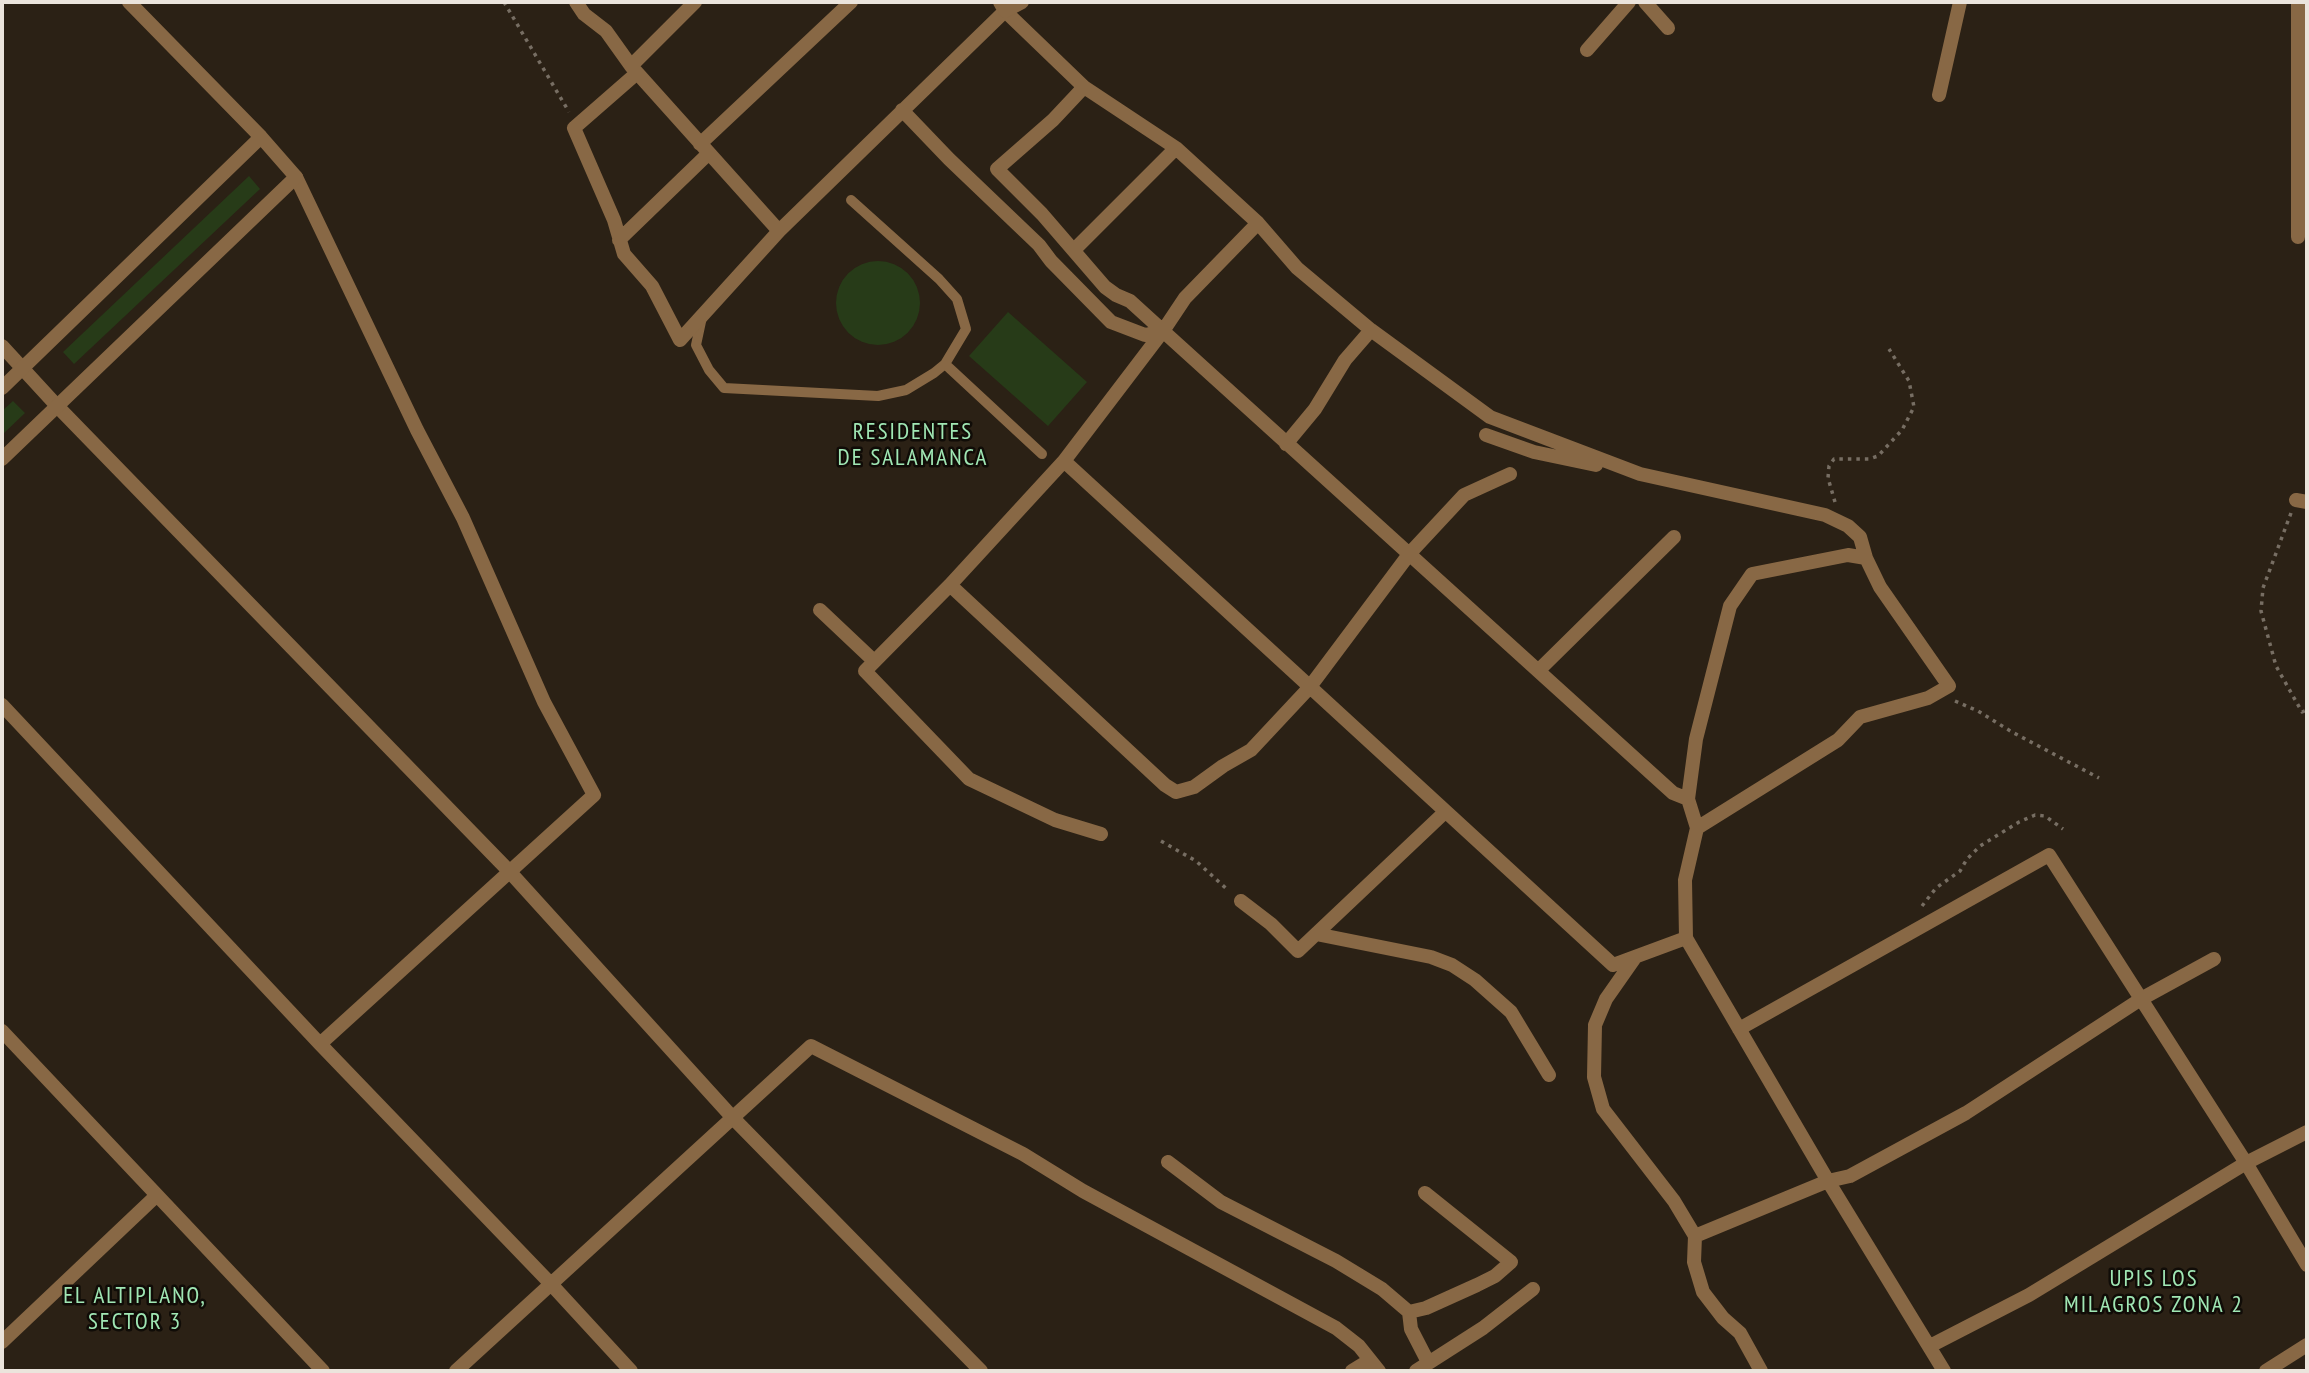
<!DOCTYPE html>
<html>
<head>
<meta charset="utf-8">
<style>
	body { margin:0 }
	#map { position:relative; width:2309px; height:1373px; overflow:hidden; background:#2b2115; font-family:"PT Sans Narrow",sans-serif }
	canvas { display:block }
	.frame { position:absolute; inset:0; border:4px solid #ebe4dc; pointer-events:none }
</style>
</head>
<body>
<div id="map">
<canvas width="2309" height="1373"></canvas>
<div class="frame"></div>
</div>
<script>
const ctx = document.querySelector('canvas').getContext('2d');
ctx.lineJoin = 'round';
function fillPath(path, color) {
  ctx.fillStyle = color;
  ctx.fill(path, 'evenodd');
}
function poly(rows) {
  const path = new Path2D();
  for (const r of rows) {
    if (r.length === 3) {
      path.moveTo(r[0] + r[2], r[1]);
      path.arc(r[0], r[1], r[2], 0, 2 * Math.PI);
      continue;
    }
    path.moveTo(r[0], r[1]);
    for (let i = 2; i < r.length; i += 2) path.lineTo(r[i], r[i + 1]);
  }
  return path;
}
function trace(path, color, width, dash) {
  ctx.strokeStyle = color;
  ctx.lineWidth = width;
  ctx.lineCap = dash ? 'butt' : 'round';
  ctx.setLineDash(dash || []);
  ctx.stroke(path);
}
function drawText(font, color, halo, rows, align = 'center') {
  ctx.font = font + ' "PT Sans Narrow",sans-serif';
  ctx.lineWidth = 5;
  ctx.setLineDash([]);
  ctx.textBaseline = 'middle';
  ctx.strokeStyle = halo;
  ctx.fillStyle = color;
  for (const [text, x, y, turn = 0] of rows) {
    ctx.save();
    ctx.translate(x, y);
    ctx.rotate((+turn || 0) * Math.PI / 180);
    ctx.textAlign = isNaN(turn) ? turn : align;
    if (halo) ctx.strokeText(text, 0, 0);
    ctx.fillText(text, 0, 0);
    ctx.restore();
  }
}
fillPath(poly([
	[249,176,260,189,74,364,63,352],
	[878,303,42],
	[1008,312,1087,382,1048,426,969,356],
	[13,401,25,413,2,435,2,411]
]), '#273b18');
trace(poly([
	[504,2,569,112],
	[1835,502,1828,478,1829,466,1834,459,1869,459,1878,456,1902,430,1914,407,1909,381,1889,349],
	[2291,513,2263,588,2261,611,2276,666,2302,712,2307,710],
	[1955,701,1978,711,2012,732,2099,778],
	[1161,841,1196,861,1229,891],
	[1922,906,1936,888,1960,871,1967,859,1980,846,2019,822,2035,815,2045,816,2063,829]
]), '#776e63', 3.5, [3.5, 5]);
trace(poly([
	[702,317,696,345,709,370,724,388,878,396,906,390,934,373,945,364,966,329,957,299,939,279,851,200],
	[945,364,1042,454]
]), '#886845', 10);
trace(poly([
	[576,2,584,14,606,31,631,66,779,231],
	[1000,2,1005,11,1084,87,1176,148,1258,223,1297,268,1371,330,1490,417,1640,474,1825,515,1848,526,1860,537,1866,558,1880,587,1949,686,1928,698,1860,717,1838,740,1697,828],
	[1645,2,1668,28],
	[2298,2,2298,237],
	[1587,50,1629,2],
	[631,66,695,2],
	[637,73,574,128,614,220,624,254,652,286,680,340,779,231,1005,11],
	[1084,87,1053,120,997,169,1042,214,1105,287,1116,295,1130,301,1163,331],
	[1939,95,1960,2],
	[902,110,949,159,1039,245,1051,261,1111,322,1145,335,1163,331,1673,793,1688,799],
	[700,144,851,2],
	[296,177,417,430,463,518,544,702,594,795,320,1044],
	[619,240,709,153],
	[1074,250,1176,148],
	[2,346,58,407,509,871,733,1118,981,1371],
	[1486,435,1534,452,1596,465],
	[1286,444,1315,409,1345,360,1371,330],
	[1064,461,1613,965,1686,938],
	[2296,500,2307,502],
	[1866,558,1848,555,1752,574,1730,606,1696,739,1688,799,1697,828,1685,880,1686,938,1828,1181,1944,1371],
	[950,585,1165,785,1176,792,1194,787,1223,766,1251,750,1309,688,1410,553,1464,495,1510,474],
	[820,610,874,661],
	[1539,670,1674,537],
	[2,705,320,1044,550,1283,631,1371],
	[1101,834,1055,820,969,779,865,671,950,585,1064,461,1163,331,1185,298,1258,223],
	[1241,901,1271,924,1298,951,1445,812],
	[1316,934,1431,957,1452,965,1475,980,1511,1012,1549,1075],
	[1634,959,1606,999,1595,1025,1594,1077,1603,1109,1674,1201,1695,1236,1694,1262,1703,1292,1723,1318,1740,1333,1761,1371],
	[1739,1029,2049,855,2246,1163,2307,1265],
	[2,1031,323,1371],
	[1168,1162,1221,1202,1336,1261,1382,1289,1409,1312,1411,1329,1428,1362],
	[1695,1236,1828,1181,1850,1176,1966,1113,2141,999,2214,959],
	[1409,1312,1426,1308,1477,1285,1495,1276,1511,1262,1425,1193],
	[2,1342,156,1196],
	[1930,1346,2029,1295,2246,1163,2307,1132],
	[456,1371,811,1046,1023,1154,1083,1191,1336,1328,1359,1346,1379,1371],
	[1352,1371,1370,1360],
	[1416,1371,1483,1328,1533,1289],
	[2266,1371,2307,1345]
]), '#886845', 14);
trace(poly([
	[1005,11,1022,2],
	[2,388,261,137],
	[2,459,296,177,261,137,129,2]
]), '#886845', 14);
ctx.letterSpacing = '2px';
drawText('23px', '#a0e7b4', '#100c07', [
	["RESIDENTES",913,432],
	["DE SALAMANCA",913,458],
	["UPIS LOS",2154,1279],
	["MILAGROS ZONA 2",2154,1305],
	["EL ALTIPLANO,",135,1296],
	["SECTOR 3",135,1322]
]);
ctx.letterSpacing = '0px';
</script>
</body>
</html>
